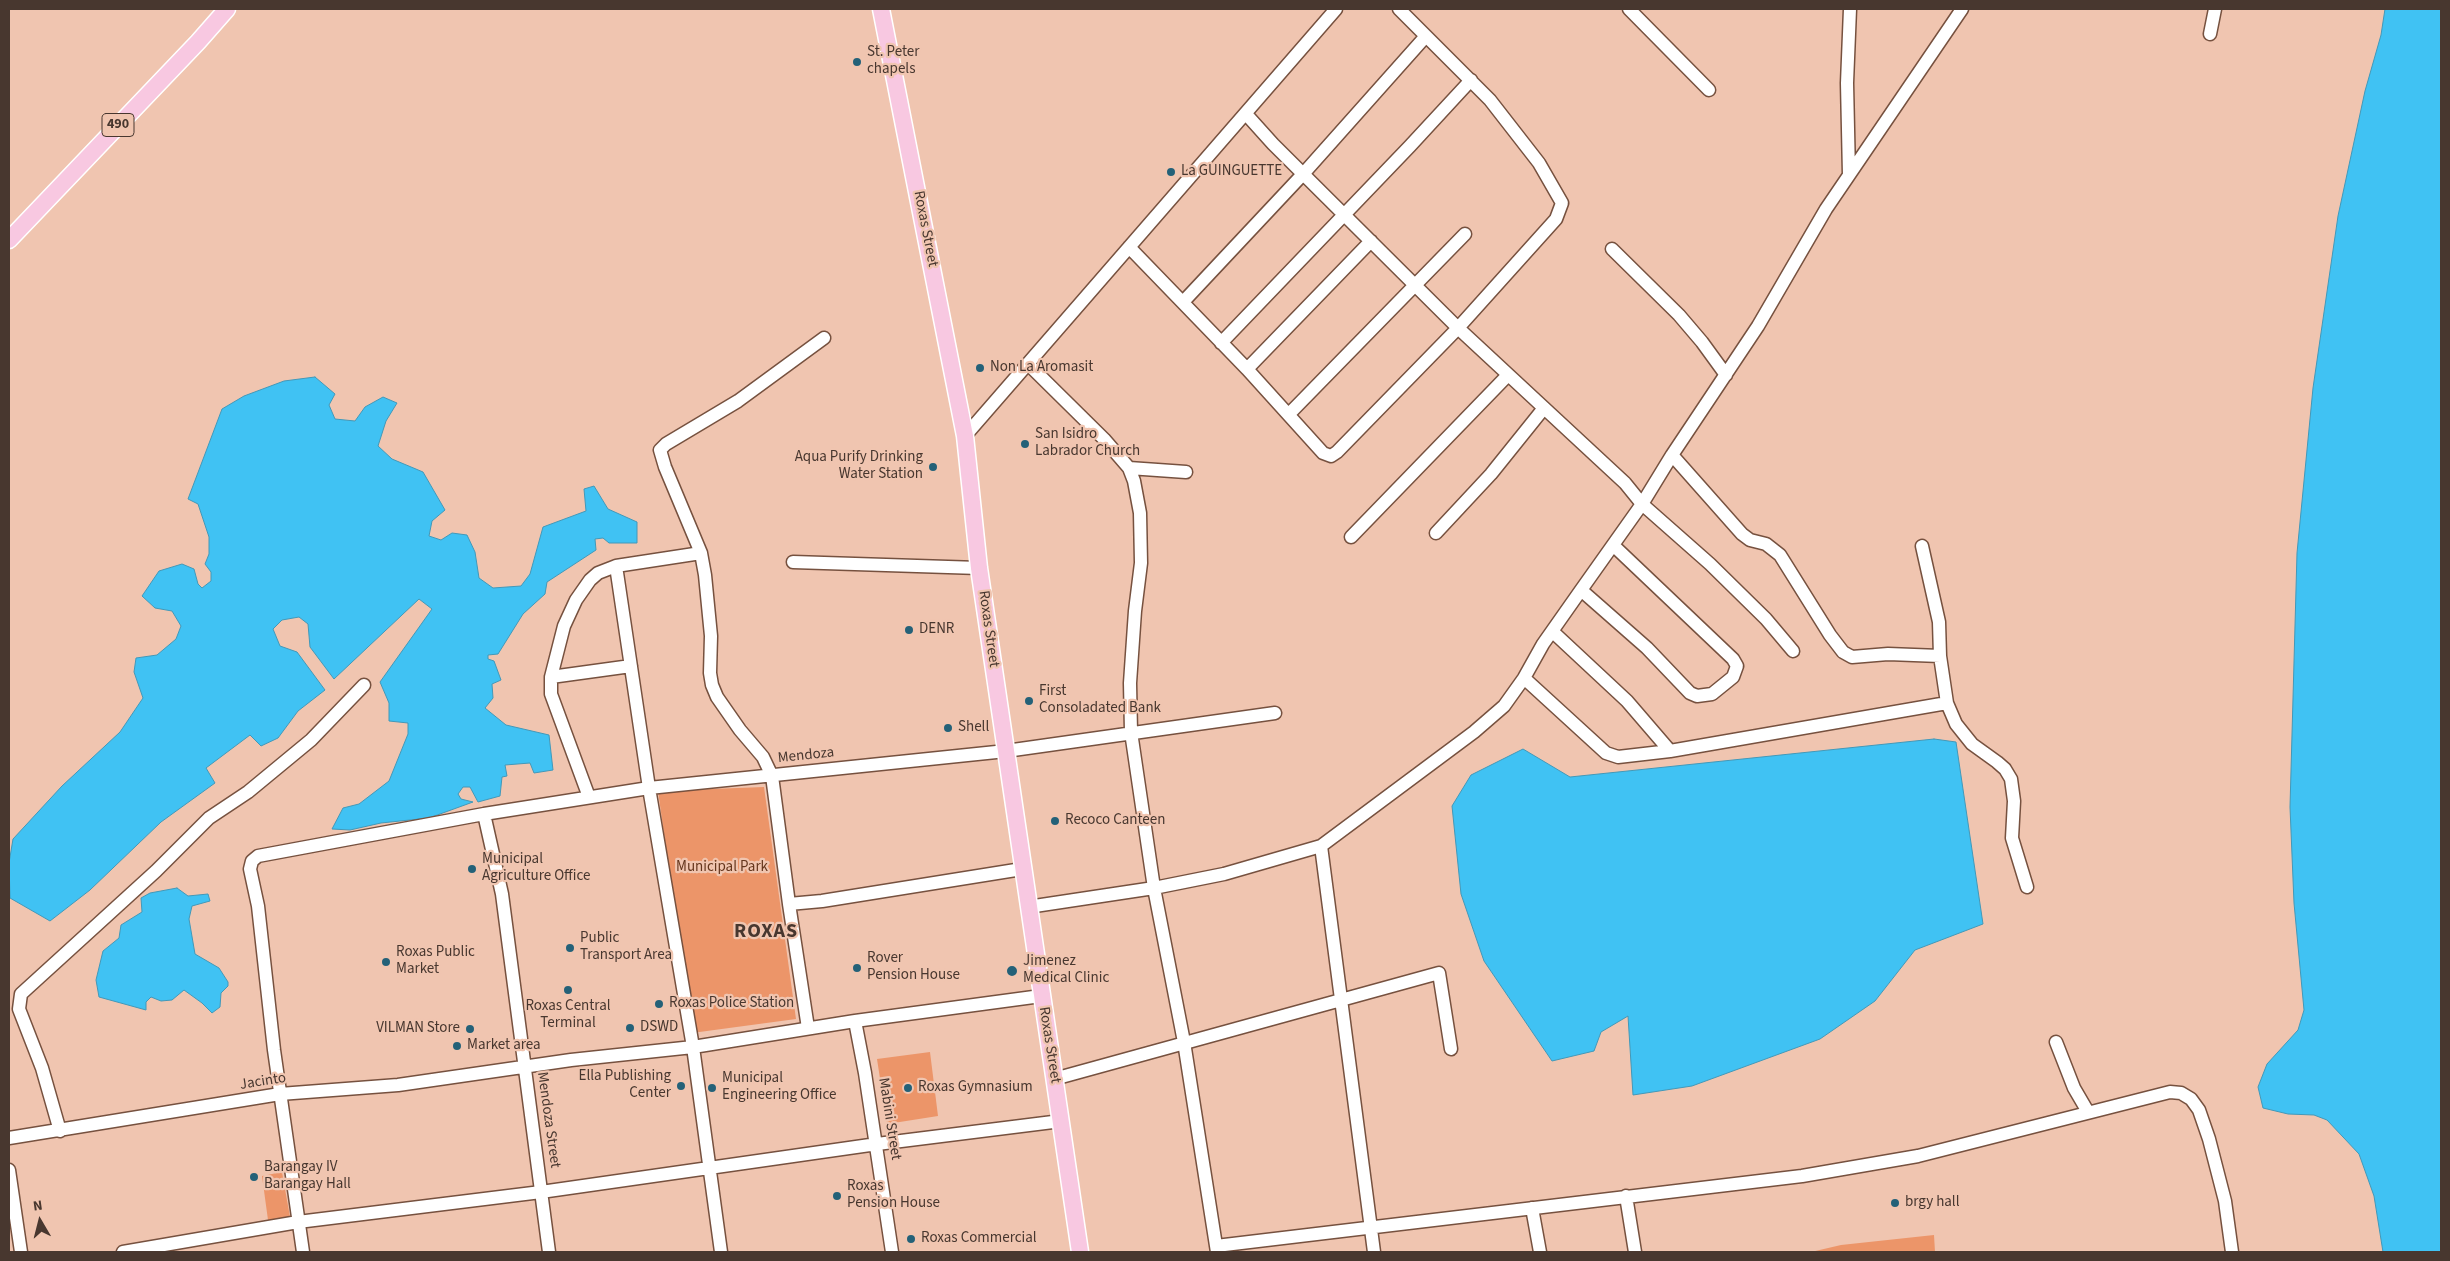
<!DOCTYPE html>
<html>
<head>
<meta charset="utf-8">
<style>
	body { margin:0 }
	#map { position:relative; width:2450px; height:1261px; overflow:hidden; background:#f0c5b0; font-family:"Source Sans 3",sans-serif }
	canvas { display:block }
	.frame { position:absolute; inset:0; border:10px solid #48372f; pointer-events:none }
	.north { position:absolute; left:15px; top:1196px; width:50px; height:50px; -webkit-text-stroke:4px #f0c5b0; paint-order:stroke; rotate:352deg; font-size:14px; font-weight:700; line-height:20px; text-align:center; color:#48372f }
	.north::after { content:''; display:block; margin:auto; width:18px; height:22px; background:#48372f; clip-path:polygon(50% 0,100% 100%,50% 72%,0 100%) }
</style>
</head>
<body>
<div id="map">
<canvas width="2450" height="1261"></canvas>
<div class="frame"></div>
<div class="north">N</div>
</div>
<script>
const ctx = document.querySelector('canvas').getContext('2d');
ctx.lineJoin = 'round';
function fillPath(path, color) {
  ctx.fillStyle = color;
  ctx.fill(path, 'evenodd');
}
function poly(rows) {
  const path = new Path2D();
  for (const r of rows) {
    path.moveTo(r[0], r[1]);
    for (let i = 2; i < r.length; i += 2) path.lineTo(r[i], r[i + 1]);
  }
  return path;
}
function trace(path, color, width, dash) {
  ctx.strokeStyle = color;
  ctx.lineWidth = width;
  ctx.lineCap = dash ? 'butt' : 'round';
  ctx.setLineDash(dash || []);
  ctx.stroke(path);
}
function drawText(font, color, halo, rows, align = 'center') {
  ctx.font = font + ' "Source Sans 3",sans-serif';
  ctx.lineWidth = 4.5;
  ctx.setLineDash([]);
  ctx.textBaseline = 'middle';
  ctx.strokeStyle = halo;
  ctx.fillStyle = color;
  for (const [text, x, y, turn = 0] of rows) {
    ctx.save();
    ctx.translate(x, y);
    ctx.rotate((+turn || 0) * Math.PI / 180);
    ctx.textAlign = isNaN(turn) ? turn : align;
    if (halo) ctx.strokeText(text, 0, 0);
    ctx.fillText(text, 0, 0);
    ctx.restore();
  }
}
fillPath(poly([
	[764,787,796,1019,692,1033,658,791],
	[930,1052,938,1116,887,1124,877,1059],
	[282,1172,290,1217,268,1220,262,1176],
	[1934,1235,1935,1252,1811,1252,1841,1245]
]), '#ec9569');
const water = poly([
	[2385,9,2441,9,2441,1252,2383,1252,2374,1196,2359,1154,2327,1120,2314,1115,2288,1114,2263,1108,2258,1087,2267,1064,2298,1030,2304,1010,2294,903,2290,807,2297,553,2313,388,2338,216,2365,91,2381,35,2385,9],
	[315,377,335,394,329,405,335,419,355,421,365,407,383,397,397,403,386,421,378,446,392,459,423,472,445,510,432,521,429,536,441,540,452,533,467,535,475,552,479,578,493,588,521,586,530,574,543,527,586,511,584,489,594,486,608,509,637,522,637,543,609,543,603,538,595,539,596,550,547,582,545,594,523,614,498,654,488,655,488,659,494,661,501,680,492,684,493,698,485,708,506,725,549,735,553,770,534,773,530,763,505,765,507,776,502,777,500,796,478,802,470,787,463,787,458,794,461,799,473,802,429,818,381,823,350,830,332,829,343,808,359,804,389,781,408,734,408,723,389,721,389,703,380,682,432,609,419,599,334,679,310,647,308,624,299,617,282,620,273,629,280,646,297,652,325,690,298,711,278,738,261,746,250,735,206,768,215,783,161,822,90,890,50,921,10,898,9,863,13,839,62,786,120,732,143,698,134,672,136,658,157,655,176,639,181,626,172,611,155,608,142,596,159,571,182,564,194,569,198,584,202,588,211,581,211,572,205,564,209,554,209,537,198,504,188,499,222,409,244,396,284,381,315,377],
	[1934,739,1956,742,1983,924,1915,950,1875,1001,1820,1039,1692,1086,1633,1095,1628,1016,1601,1032,1594,1051,1552,1061,1484,961,1461,894,1452,806,1471,775,1523,749,1570,777,1934,739],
	[177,888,188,896,208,894,210,901,192,906,189,919,195,954,219,968,228,982,228,986,221,993,220,1007,212,1013,202,1003,184,990,172,1000,161,1001,151,997,146,1002,146,1010,99,997,96,980,103,951,119,938,121,925,142,912,141,898,150,893,177,888]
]);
fillPath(water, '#40c2f3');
trace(water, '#4298b8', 1);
const minor = poly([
	[1629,9,1709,90],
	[2210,34,2215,9],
	[1246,114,1273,144,1458,328,1625,483,1642,504,1710,564,1766,619,1793,651],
	[1849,175,1847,83,1850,9],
	[1129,247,1247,369,1323,453,1331,456,1337,452,1458,328,1556,219,1562,203,1539,163,1490,100,1399,9],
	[1612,249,1679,315,1702,342,1726,375],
	[1183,302,1304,173,1426,36],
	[1221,343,1410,146,1471,80],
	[1028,364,1104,439,1129,468,1134,481,1140,513,1141,563,1135,611,1130,683,1131,732,1154,888,1184,1042,1217,1252],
	[1247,369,1371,241],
	[1289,414,1465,234],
	[965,436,1336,9],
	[1129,468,1186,472],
	[1436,533,1491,474,1544,408],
	[1351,537,1508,375],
	[1922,546,1939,622,1940,656],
	[793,562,979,568],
	[616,566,649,788,693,1047,721,1252],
	[1581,590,1647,648,1690,693,1697,696,1712,694,1733,677,1737,666,1733,659,1614,546],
	[1553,632,1627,701,1670,751],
	[551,677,631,666],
	[1524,678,1606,753,1618,757,1670,751,1947,703,1940,656,1888,654,1852,657,1843,652,1830,635,1780,555,1766,544,1750,540,1742,534,1672,455],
	[1947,703,1956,724,1972,744,1997,762,2005,769,2011,779,2014,801,2012,838,2027,887],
	[589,797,551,694,551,677,564,626,576,600,590,580,598,573,616,566,701,553],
	[484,814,502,894,549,1252],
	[1321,846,1374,1252],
	[789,904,772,776,763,757,740,730,717,697,712,685,710,673,711,636,705,575,701,553,665,467,660,450,666,444,738,401,824,338],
	[1028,907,1154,888,1224,874,1321,846,1474,732,1504,706,1524,678,1543,644,1581,590,1642,504,1672,455,1758,326,1826,209,1962,9],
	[855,1021,865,1073,892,1252],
	[808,1028,789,904,822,901,1022,869],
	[2056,1042,2074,1088,2088,1112],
	[1054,1079,1439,973,1451,1049],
	[60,1131,42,1068,19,1009,21,994,156,871,209,818,248,792,311,740,364,685],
	[9,1138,280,1094,398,1085,571,1060,693,1047,855,1021,1041,996],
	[9,1170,21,1252],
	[1626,1196,1635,1252],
	[1532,1208,1540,1252],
	[1216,1246,1802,1176,1918,1156,2170,1092,2181,1093,2191,1099,2199,1110,2209,1139,2225,1201,2232,1252],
	[123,1252,298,1222,541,1192,877,1144,1061,1121],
	[303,1252,274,1050,258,906,250,869,252,861,258,856,484,814,649,788,1006,751,1275,713]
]);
const major = poly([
	[881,9,965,436,979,568,1080,1252],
	[9,240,198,42,227,9]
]);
trace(minor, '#76513f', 15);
trace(major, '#fff', 19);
trace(minor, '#fff', 12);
trace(major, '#f8c8e1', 16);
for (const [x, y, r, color] of [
	[857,62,5,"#246178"],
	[1171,172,5,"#246178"],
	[980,368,5,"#246178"],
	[1025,444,5,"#246178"],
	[933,467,5,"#246178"],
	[909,630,5,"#246178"],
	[1029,701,5,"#246178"],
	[948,728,5,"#246178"],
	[1055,821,5,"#246178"],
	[472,869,5,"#246178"],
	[570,948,5,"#246178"],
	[386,962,5,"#246178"],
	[857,968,5,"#246178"],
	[1012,971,6,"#246178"],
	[568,990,5,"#246178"],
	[659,1004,5,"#246178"],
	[630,1028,5,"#246178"],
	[470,1029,5,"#246178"],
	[457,1046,5,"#246178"],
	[681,1086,5,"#246178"],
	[712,1088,5,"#246178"],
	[908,1088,5,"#246178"],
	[254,1177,5,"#246178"],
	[837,1196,5,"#246178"],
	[1895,1203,5,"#246178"],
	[911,1239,5,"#246178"]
]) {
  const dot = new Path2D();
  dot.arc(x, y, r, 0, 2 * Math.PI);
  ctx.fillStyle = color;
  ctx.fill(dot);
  trace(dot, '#f0c5b0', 2);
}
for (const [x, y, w] of [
	[118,125,32]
]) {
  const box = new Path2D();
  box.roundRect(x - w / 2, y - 11.5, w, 23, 4);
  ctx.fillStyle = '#f0c5b0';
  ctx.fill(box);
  trace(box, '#48372f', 1);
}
drawText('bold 14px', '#48372f', null, [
	["490",118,125]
]);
drawText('15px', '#48372f', '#f0c5b0', [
	["St. Peter",867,53],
	["chapels",867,70],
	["La GUINGUETTE",1181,172],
	["Non La Aromasit",990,368],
	["San Isidro",1035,435],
	["Labrador Church",1035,452],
	["Aqua Purify Drinking",923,458,"right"],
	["Water Station",923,475,"right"],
	["DENR",919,630],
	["First",1039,692],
	["Consoladated Bank",1039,709],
	["Shell",958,728],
	["Recoco Canteen",1065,821],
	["Municipal",482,860],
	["Agriculture Office",482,877],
	["Public",580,939],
	["Transport Area",580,956],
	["Roxas Public",396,953],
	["Market",396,970],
	["Rover",867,959],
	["Pension House",867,976],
	["Jimenez",1023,962],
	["Medical Clinic",1023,979],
	["Roxas Police Station",669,1004],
	["Roxas Central",568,1007,"center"],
	["Terminal",568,1024,"center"],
	["DSWD",640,1028],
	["VILMAN Store",460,1029,"right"],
	["Market area",467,1046],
	["Ella Publishing",671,1077,"right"],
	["Center",671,1094,"right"],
	["Municipal",722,1079],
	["Engineering Office",722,1096],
	["Roxas Gymnasium",918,1088],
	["Barangay IV",264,1168],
	["Barangay Hall",264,1185],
	["Roxas",847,1187],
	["Pension House",847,1204],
	["brgy hall",1905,1203],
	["Roxas Commercial",921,1239]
], 'left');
drawText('15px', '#48372f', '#f0c5b0', [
	["Roxas Street",925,229,79],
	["Roxas Street",988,629,82],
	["Mendoza",806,756,-6],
	["Roxas Street",1049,1045,81],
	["Jacinto",263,1082,-9],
	["Mabini Street",889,1119,81],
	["Mendoza Street",548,1120,82]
]);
drawText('15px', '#65361d', '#f0c5b0', [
	["Municipal Park",722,868]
]);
ctx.letterSpacing = '1px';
drawText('bold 20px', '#48372f', '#f0c5b0', [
	["ROXAS",766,933]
]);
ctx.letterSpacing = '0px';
</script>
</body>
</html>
